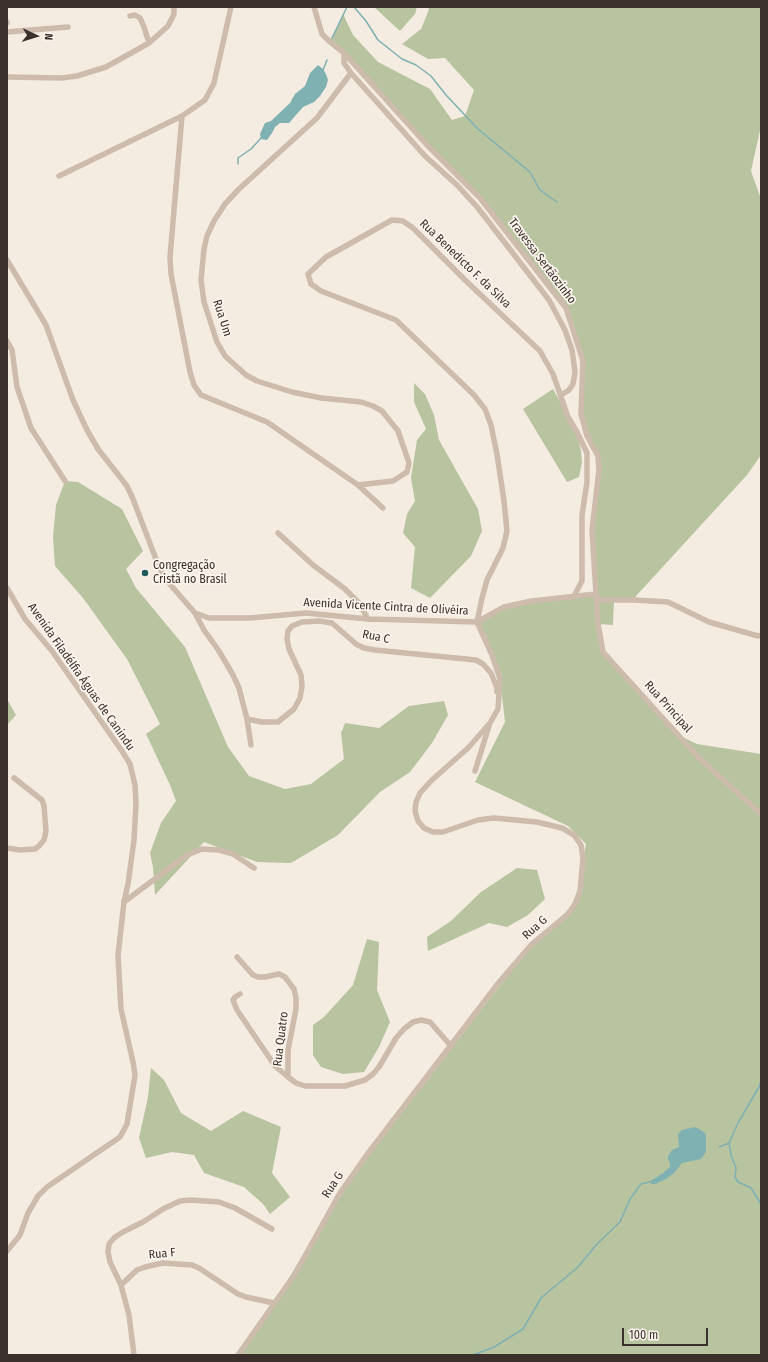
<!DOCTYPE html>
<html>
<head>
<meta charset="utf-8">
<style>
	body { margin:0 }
	#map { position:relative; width:768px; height:1362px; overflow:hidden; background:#f4ebe1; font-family:"Fira Sans Condensed",sans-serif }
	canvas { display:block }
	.frame { position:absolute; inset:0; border:8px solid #3b302b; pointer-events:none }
	.north { position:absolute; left:16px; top:16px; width:40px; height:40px; -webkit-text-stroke:3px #fbf5ee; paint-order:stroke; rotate:94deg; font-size:11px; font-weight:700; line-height:16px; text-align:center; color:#3b302b }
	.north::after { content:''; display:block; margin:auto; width:14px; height:18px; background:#3b302b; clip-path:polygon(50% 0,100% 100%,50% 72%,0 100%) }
	.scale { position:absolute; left:622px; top:1328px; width:86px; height:18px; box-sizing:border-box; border:2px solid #3b302b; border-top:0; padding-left:5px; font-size:12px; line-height:14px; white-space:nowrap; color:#3b302b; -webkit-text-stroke:3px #fbf5ee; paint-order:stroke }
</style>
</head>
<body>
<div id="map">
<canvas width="768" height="1362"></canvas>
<div class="frame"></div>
<div class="north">N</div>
<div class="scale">100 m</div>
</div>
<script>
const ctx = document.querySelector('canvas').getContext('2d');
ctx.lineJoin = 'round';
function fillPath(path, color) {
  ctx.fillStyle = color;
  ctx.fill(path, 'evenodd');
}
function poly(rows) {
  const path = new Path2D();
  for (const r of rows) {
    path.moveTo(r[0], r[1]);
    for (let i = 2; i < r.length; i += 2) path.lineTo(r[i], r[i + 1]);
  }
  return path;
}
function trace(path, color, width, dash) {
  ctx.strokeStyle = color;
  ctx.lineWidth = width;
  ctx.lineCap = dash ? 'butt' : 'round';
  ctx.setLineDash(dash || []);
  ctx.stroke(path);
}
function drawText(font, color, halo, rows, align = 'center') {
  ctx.font = font + ' "Fira Sans Condensed",sans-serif';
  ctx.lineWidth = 3.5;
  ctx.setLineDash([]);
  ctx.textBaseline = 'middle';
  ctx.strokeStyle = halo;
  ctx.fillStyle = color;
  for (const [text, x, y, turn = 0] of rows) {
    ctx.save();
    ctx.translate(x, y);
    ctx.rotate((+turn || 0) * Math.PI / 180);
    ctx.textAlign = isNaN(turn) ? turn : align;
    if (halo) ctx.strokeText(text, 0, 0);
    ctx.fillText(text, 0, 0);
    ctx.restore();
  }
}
fillPath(poly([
	[374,7,417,7,415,14,400,31],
	[429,7,761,7,761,126,751,171,761,199,761,455,747,475,636,596,634,600,614,600,613,625,599,624,603,652,678,735,697,744,761,754,761,1355,237,1355,274,1303,340,1193,532,944,575,904,586,844,568,826,475,782,505,722,500,679,477,622,504,607,595,594,592,530,598,456,587,436,581,414,583,361,566,308,480,198,329,41,337,29,343,14,353,35,378,62,430,89,452,120,465,116,474,90,445,58,428,59,402,44,421,29,428,12],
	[414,383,425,394,434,415,439,440,478,509,482,531,471,556,430,598,411,588,415,547,403,533,407,514,415,501,411,478,417,440,426,429,414,402],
	[553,389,577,432,581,451,582,462,579,477,567,482,523,409],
	[65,481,78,482,122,509,143,551,126,569,136,588,185,647,228,747,249,776,285,789,311,784,344,759,341,733,345,723,379,728,409,706,444,701,448,715,432,743,410,772,380,792,338,835,291,863,257,862,204,842,155,895,153,867,150,853,161,823,176,801,170,785,146,734,160,724,127,659,83,598,55,566,53,537,56,505],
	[7,699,16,715,7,725],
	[517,868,537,870,545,899,528,915,507,927,489,923,428,951,427,937,451,921,481,892],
	[367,939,379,942,377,990,390,1022,379,1047,364,1072,343,1074,321,1067,313,1055,313,1025,324,1017,353,985],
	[151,1068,164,1080,181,1113,211,1131,243,1111,281,1127,272,1173,290,1197,270,1214,263,1204,244,1187,204,1173,194,1155,172,1152,146,1158,139,1138,148,1097]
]), '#b8c4a0');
fillPath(poly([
	[318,65,323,69,326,74,328,80,326,87,320,96,314,102,303,107,289,123,280,123,275,127,272,133,267,140,261,139,260,134,265,123,271,121,290,103,295,94,305,86,310,73],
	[695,1127,699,1129,705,1133,706,1136,706,1152,701,1159,682,1163,674,1173,666,1179,655,1184,651,1184,652,1180,663,1173,670,1167,670,1163,668,1159,668,1156,672,1150,679,1147,678,1134,682,1130]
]), '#7fb0b2');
trace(poly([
	[354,7,366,21,378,40,402,59,416,65,431,76,446,95,478,129,530,172,540,190,557,202],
	[332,38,347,7],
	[323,70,327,60],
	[238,164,238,158,251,149,262,137],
	[729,1143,731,1155,736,1168,735,1177,738,1182,751,1188,761,1204],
	[719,1147,729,1143,738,1123,759,1087,761,1081],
	[473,1355,494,1347,523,1329,541,1298,578,1267,597,1244,620,1222,630,1199,641,1184,653,1181]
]), '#7fb0b2', 1.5);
trace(poly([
	[314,7,322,34,329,41,344,53,427,145,480,198,566,308,583,361,581,414,587,436,598,456,599,470,592,530,598,624,603,652,699,758,761,814],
	[130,16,135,15,140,18,144,27,149,43],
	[7,22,7,23],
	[7,32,68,27],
	[344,53,344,63,351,73,317,118,239,189,225,204,214,221,207,236,204,249,201,280,204,302,217,342,225,356,246,375,257,381,292,392,321,398,361,402,373,406,382,411,398,431,409,463,407,472,393,481,358,485],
	[351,73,425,156,457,185,478,208,549,300,565,330,572,350,575,372,573,384,569,390,561,395],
	[7,77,62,78,77,76,106,67,149,43,168,26,174,14,174,7],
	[182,116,170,257,171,274,190,372,194,385,201,395,267,422,358,485,383,508],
	[59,176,182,116,205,100,214,83,231,7],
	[7,260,46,325,73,400,87,430,98,449,127,486,133,499,159,567,168,582,195,613,204,630,219,651,233,675,239,688,247,719,251,745],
	[7,341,12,350,17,387,31,428,65,481],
	[278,533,313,565,345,589,359,603,368,619],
	[7,588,25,619,52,651,122,751,130,764,135,785,136,804,134,840,128,884,124,902,118,955,121,1009,133,1062,135,1075,127,1124,120,1137,47,1187,38,1196,28,1213,20,1235,7,1251],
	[596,600,634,600,668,602,709,622,758,636,761,635],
	[195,613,209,618,250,618,306,613,368,619,477,622,504,607,532,601,596,594],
	[247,719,262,722,278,722,294,709,300,698,302,686,301,675,289,649,287,639,288,631,292,626,302,622,319,621,332,623,356,644,364,648,375,650,476,660,483,664,491,673,497,688,497,692],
	[475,771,489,726],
	[7,848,20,850,35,849,39,846,44,840,46,831,44,806,42,800,14,778],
	[124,902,187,855,202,849,219,850,233,854,254,868],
	[237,957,253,975,258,977,265,977,279,974,285,977,294,989,296,998,296,1009,288,1050,288,1077,296,1083,305,1086,345,1086,365,1080,373,1074,379,1067,396,1038,404,1029,413,1022,421,1020,430,1022,451,1046],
	[240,994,235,997,233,1000,237,1010,275,1066,288,1077],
	[121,1285,110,1262,108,1252,109,1244,115,1237,123,1232,143,1222,163,1209,180,1201,191,1200,219,1202,235,1208,272,1229],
	[134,1355,129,1315,121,1285,137,1270,145,1267,163,1263,192,1265,199,1268,238,1294,246,1297,274,1303],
	[238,1355,295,1274,340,1193,366,1156,500,981,532,944,568,914,575,904,580,891,583,858,581,845,574,835,562,828,537,822,494,818,478,820,443,832,433,832,424,828,418,821,415,811,416,802,420,793,432,780,468,748,490,723,498,709,500,679,492,655,477,622,482,598,487,580,503,548,507,531,504,501,497,454,491,425,485,409,474,395,396,320,321,291,311,284,308,274,326,257,392,220,403,221,413,228,465,280,540,351,553,374,568,417,577,432,587,453,587,482,582,515,582,581,574,596]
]), '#cdbbac', 5.5);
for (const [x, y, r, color] of [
	[145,573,4,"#1f5a5e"]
]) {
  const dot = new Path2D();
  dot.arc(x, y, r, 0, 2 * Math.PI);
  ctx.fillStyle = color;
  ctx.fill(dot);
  trace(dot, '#fbf5ee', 1.5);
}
drawText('12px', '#3b302b', '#fbf5ee', [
	["Travessa Sertãozinho",542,261,53],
	["Rua Benedicto F. da Silva",465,264,44],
	["Rua Um",222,318,72],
	["Avenida Vicente Cintra de Olivéira",386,607,3],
	["Rua C",376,637,12],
	["Avenida Filadélfia Águas de Canindu",81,677,55],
	["Rua Principal",668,707,48],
	["Rua G",535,928,-42],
	["Rua Quatro",281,1039,-83],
	["Rua G",333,1185,-57],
	["Rua F",162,1254,-5]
]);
drawText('12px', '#3b302b', '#fbf5ee', [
	["Congregação",153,566],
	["Cristã no Brasil",153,580]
], 'left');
</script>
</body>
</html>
